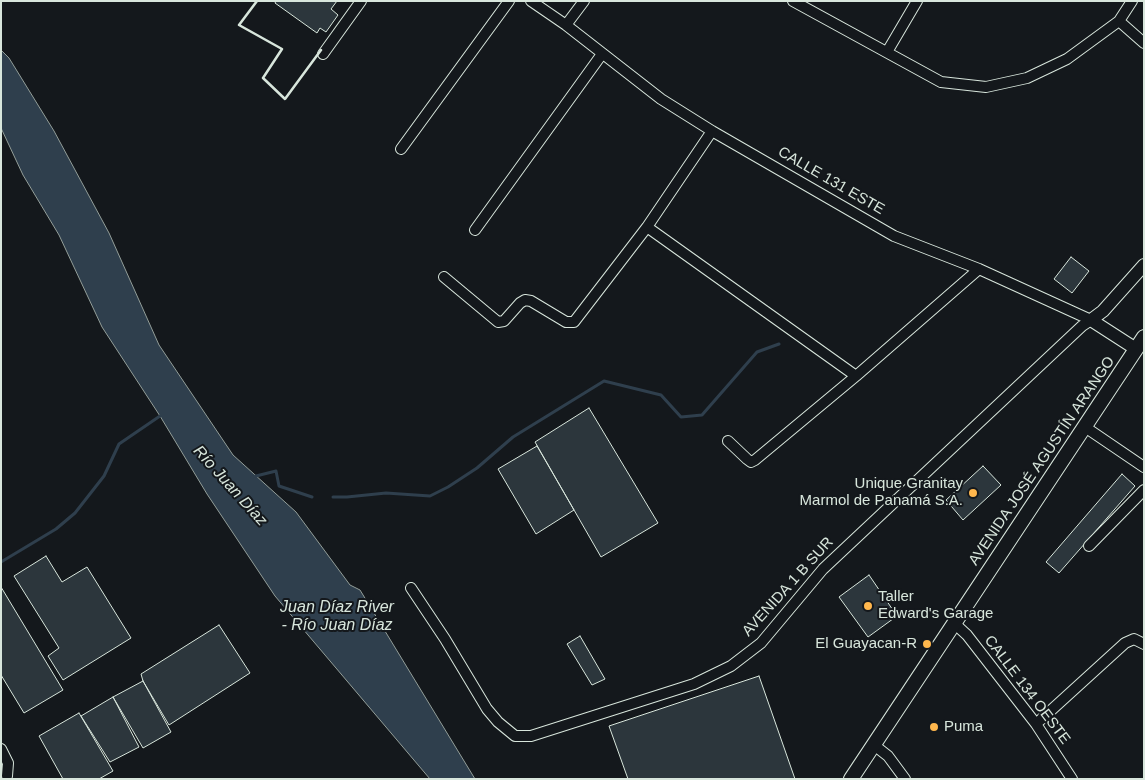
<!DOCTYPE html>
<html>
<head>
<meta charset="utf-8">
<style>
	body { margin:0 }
	#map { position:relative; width:1145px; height:780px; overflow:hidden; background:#14181c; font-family:Arial,sans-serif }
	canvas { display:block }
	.frame { position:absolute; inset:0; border:2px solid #d8e6dc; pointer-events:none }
</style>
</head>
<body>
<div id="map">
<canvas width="1145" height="780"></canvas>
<div class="frame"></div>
</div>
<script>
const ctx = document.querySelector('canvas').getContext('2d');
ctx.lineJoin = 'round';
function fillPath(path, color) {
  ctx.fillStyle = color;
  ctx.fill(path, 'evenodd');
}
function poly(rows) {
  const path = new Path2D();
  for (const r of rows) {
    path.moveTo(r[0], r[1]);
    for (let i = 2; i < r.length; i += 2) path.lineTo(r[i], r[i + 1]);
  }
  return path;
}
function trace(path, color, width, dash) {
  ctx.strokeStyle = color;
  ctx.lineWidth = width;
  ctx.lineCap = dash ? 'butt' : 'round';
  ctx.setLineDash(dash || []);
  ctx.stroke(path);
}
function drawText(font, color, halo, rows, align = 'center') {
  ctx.font = font + ' Arial,sans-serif';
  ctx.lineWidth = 4;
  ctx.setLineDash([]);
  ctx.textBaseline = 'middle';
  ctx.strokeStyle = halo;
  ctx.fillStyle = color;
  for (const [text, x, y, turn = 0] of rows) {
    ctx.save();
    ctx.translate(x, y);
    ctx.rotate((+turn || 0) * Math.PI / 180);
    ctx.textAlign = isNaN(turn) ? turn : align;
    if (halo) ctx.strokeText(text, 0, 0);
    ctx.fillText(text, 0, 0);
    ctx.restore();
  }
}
const water = poly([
	[1,50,9,58,54,131,109,233,159,345,233,455,296,512,350,585,360,590,475,779,430,779,275,596,207,494,160,416,102,327,59,235,23,175,1,128,1,50]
]);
fillPath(water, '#2f3f4d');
trace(water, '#939e99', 1);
trace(poly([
	[252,477,276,471,279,486,312,497],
	[333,497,347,497,386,493,430,496,448,487,477,468,513,437,604,381,661,395,681,417,702,415,757,352,779,344],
	[1,562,56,529,75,513,104,476,119,444,160,416]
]), '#2f3f4d', 3);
const building = poly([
	[276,1,337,1,331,9,338,15,326,32,320,28,317,33,275,3,276,1],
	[1071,257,1089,271,1072,293,1054,279,1071,257],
	[589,408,658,523,601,557,535,442,589,408],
	[537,446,574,510,536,534,498,469,537,446],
	[983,466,1001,485,963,520,946,500,983,466],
	[1122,474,1135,486,1059,573,1046,562,1122,474],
	[46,556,62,582,87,567,131,638,63,680,48,656,59,648,14,576,46,556],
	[869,575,897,616,868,637,839,597,869,575],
	[1,587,63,690,24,713,1,675,1,587],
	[219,625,250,673,169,725,143,681,141,674,219,625],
	[580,636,605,679,592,685,567,644,580,636],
	[759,676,795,779,628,779,609,726,759,676],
	[143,681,171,732,143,748,113,697,143,681],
	[113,697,139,747,110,762,81,716,113,697],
	[79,713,113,771,99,779,63,779,39,736,79,713]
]);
fillPath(building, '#2c363c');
trace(building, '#d8e6dc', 1);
const minor = poly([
	[531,1,566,25,661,99,712,131,894,236,979,269,1091,320],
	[793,1,941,82,986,87,1027,78,1067,59,1119,21,1132,1],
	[1119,21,1144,43],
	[566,25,584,1],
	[887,52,917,1],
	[323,54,361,1],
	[401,149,509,1],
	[647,227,856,376],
	[475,230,602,54],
	[444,277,498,322,504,321,520,303,525,300,531,301,566,322,574,322,647,227,712,131],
	[1085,427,1144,467],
	[728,441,747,459,751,462,755,460,856,376,979,269],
	[1089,546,1144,490],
	[411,588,445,639,487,709,498,722,515,736,531,736,694,684,731,666,761,643,823,569,1082,326,1091,320],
	[954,623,967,635,1036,724,1072,779],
	[1036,724,1125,643,1134,639,1144,644],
	[874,745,888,756,905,779],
	[1,749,8,763,7,776]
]);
const tertiary = poly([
	[1136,349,1091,320,1103,311,1144,265]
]);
const secondary = poly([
	[851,779,1144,337]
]);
trace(minor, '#d8e6dc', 12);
trace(tertiary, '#d8e6dc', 14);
trace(secondary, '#d8e6dc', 16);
trace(minor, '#14181c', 10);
trace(tertiary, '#14181c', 12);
trace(secondary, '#14181c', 14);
trace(poly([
	[257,1,239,25,282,49,263,78,285,99,321,50]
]), '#d8e6dc', 2.5);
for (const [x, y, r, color] of [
	[973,493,5,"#ffb74d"],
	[868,606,5,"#ffb74d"],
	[927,644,5,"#ffb74d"],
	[934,727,5,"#ffb74d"]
]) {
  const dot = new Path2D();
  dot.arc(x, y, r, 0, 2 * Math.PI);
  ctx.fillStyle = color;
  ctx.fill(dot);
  trace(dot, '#14181c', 2);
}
drawText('15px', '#d8e6dc', '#14181c', [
	["CALLE 131 ESTE",831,181,30],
	["AVENIDA JOSÉ AGUSTÍN ARANGO",1042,461,-56],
	["AVENIDA 1 B SUR",788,587,-48],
	["CALLE 134 OESTE",1027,690,53]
]);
drawText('15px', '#d8e6dc', '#14181c', [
	["Unique Granitay",963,484],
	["Marmol de Panamá S.A.",963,501],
	["Taller",878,597,"left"],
	["Edward's Garage",878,614,"left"],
	["El Guayacan-R",917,644],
	["Puma",944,727,"left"]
], 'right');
drawText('italic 16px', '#d8e6dc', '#14181c', [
	["Río Juan Díaz",230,486,48],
	["Juan Díaz River",337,608],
	["- Río Juan Díaz",337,626]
]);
</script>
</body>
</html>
